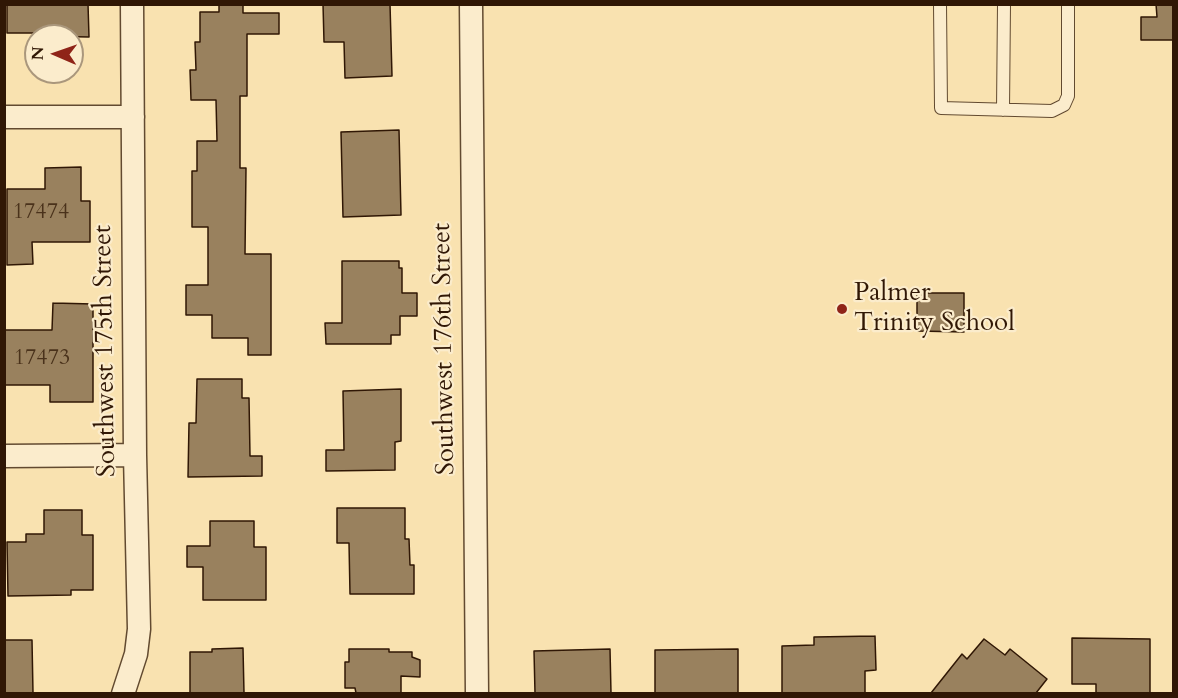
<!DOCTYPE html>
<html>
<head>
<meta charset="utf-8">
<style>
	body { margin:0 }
	#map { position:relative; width:1178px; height:698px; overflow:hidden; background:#f9e2b0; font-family:Cardo,serif }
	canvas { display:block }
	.frame { position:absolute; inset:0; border:6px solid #301705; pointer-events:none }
	.north { position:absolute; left:24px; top:24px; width:60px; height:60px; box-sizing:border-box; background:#fbeccc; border:2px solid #aa977c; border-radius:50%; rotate:272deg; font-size:16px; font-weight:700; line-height:24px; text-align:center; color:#301705 }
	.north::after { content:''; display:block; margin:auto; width:21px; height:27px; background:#8f2418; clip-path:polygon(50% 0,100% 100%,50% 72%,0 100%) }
</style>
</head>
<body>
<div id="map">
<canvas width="1178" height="698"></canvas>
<div class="frame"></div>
<div class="north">N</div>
</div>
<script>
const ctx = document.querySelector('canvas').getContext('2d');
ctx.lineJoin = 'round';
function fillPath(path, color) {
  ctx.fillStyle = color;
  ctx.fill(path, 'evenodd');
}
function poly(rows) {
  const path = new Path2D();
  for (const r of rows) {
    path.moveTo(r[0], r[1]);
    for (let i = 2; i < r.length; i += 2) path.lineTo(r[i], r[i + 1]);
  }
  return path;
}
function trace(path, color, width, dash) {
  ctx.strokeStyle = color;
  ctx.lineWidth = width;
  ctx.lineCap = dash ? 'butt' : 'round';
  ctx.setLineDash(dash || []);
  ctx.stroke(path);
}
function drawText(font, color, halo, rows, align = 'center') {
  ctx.font = font + ' Cardo,serif';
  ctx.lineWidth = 4.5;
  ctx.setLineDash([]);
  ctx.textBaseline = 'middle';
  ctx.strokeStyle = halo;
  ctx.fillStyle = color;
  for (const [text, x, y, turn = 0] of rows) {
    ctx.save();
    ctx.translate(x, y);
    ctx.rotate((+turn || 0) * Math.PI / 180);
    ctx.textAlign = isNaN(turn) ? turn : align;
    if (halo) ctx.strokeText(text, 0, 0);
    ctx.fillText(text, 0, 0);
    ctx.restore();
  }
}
const building = poly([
	[7,4,88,4,89,37,39,36,39,33,7,33,7,4],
	[219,4,243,4,243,13,279,13,279,34,247,34,247,96,240,96,240,168,246,168,245,254,271,254,271,355,248,355,248,338,212,338,212,315,186,315,186,285,208,285,208,227,192,227,192,171,197,171,197,141,217,141,216,100,191,100,190,70,196,70,195,42,200,42,200,12,219,12,219,4],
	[323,4,390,4,392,76,345,78,344,42,324,42,323,4],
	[1156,4,1173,4,1173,40,1141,40,1141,17,1157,17,1156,4],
	[399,130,401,215,343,217,341,132,399,130],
	[81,167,81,201,90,201,90,242,32,242,33,264,7,265,7,189,45,189,45,168,81,167],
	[342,261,399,261,399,268,402,268,402,293,417,293,417,316,400,316,400,335,391,335,391,344,326,344,325,323,342,323,342,261],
	[917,293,964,293,964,332,917,331,917,293],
	[53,303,93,304,93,402,50,402,50,385,4,385,4,330,52,330,53,303],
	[197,379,242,379,242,398,249,398,250,456,262,456,262,476,188,477,189,423,196,423,197,379],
	[401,389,401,441,395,442,395,470,326,471,326,450,344,450,343,391,401,389],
	[337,508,405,508,405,539,409,539,410,565,414,565,414,594,350,594,349,543,337,543,337,508],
	[44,510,82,510,82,535,93,535,93,590,71,590,71,595,8,596,7,542,26,542,26,534,44,534,44,510],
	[210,521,254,521,254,547,266,547,266,600,203,600,203,567,187,567,187,546,210,546,210,521],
	[875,636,876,670,865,671,865,693,782,693,782,646,814,645,814,637,875,636],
	[1072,638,1150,639,1150,693,1096,693,1096,684,1072,684,1072,638],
	[984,639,1005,655,1010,649,1047,679,1036,693,931,693,962,654,967,659,984,639],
	[4,640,32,640,33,693,4,693,4,640],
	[243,648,244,693,190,693,190,652,212,652,212,649,243,648],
	[349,649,389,649,389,652,412,652,412,657,420,660,420,677,401,676,401,693,356,693,355,688,345,688,345,662,349,662,349,649],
	[610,649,611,693,535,693,534,651,610,649],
	[738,649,738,693,655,693,655,650,738,649]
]);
fillPath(building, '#99815e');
trace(building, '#301705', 1.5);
const lane = poly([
	[940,4,941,108,1052,111,1064,105,1068,96,1068,4],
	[1003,110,1004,4]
]);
const street = poly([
	[471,4,477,694],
	[4,117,133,117],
	[4,456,135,455],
	[123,694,136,654,139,629,135,455,132,4]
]);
trace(lane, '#624a30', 14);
trace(street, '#624a30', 25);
trace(lane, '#fbeccc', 12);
trace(street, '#fbeccc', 22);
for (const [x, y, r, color] of [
	[842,309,6,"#8f2418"]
]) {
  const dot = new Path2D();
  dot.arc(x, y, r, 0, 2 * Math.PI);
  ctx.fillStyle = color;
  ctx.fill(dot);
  trace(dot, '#fbeccc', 2);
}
drawText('22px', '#4a321b', null, [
	["17474",41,213],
	["17473",42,359]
]);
drawText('26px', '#301705', '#fbeccc', [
	["Palmer",854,294],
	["Trinity School",854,324]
], 'left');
drawText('26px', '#301705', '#fbeccc', [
	["Southwest 176th Street",445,349,-91],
	["Southwest 175th Street",106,351,-91]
]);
</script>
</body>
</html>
